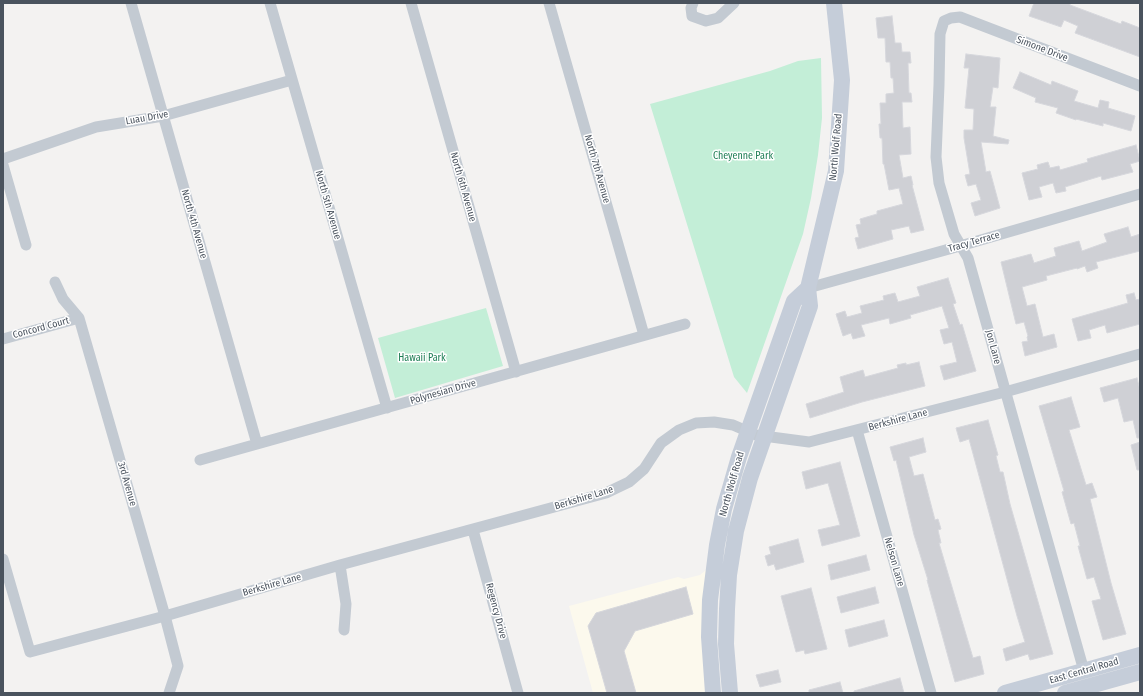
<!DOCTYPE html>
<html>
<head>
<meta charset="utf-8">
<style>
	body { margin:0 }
	#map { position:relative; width:1143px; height:696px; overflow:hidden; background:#f3f2f1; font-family:"Fira Sans Condensed",sans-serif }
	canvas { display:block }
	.frame { position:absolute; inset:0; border:4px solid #4a535e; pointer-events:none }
</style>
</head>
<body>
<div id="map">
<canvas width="1143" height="696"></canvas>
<div class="frame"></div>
</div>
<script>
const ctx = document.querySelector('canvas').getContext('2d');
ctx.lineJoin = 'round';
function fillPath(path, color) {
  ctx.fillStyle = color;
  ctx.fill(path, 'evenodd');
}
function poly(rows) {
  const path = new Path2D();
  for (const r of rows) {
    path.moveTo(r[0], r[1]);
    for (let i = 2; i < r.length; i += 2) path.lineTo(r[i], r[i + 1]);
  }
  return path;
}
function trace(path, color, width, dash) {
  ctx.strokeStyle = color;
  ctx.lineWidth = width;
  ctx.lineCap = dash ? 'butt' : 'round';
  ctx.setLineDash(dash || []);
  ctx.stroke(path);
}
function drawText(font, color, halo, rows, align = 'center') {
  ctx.font = font + ' "Fira Sans Condensed",sans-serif';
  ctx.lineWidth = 3;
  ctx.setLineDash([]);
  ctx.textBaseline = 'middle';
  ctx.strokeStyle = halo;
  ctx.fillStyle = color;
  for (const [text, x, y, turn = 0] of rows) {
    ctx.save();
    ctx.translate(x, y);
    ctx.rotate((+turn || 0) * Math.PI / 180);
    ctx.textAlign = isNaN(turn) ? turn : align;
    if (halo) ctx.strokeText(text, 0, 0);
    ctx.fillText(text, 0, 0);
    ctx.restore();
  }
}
fillPath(poly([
	[706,570,706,693,593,693,569,606,678,577,684,579,700,575]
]), '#fcf9ed');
fillPath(poly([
	[821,58,822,118,818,155,811,198,803,234,747,393,734,377,650,104,770,71,798,61],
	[486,308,503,366,395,398,378,338]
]), '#c3eed7');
const building = poly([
	[1034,3,1070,3,1070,5,1121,24,1122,21,1140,28,1140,57,1075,33,1078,26,1064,20,1061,27,1029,16,1034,3],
	[892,16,895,43,901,43,902,52,910,52,911,63,908,63,909,93,911,93,912,102,902,102,903,128,910,127,911,154,899,155,903,178,911,176,913,185,912,185,924,230,911,233,909,226,891,230,893,239,858,249,855,238,859,237,856,225,861,224,860,219,877,214,877,211,903,204,899,188,889,190,884,164,883,164,882,138,880,138,879,124,881,124,880,103,886,103,886,94,894,93,893,78,891,78,890,62,886,62,885,38,878,38,876,18,892,16],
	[966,54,1000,58,998,88,993,87,990,107,996,107,993,136,1009,140,1008,144,981,142,986,172,990,171,1000,208,975,216,971,203,981,200,976,184,968,186,965,175,970,174,964,138,964,130,973,130,974,109,965,108,969,68,964,68,966,54],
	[1020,72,1051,85,1052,81,1078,91,1074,101,1098,108,1100,100,1109,102,1108,108,1135,116,1131,131,1103,123,1103,126,1076,119,1076,120,1056,113,1058,108,1035,102,1036,98,1013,88,1020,72],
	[1136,145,1140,161,1130,164,1133,172,1102,180,1101,176,1065,187,1066,191,1056,193,1053,183,1039,187,1042,197,1029,200,1022,173,1038,169,1037,165,1048,162,1050,168,1059,166,1060,170,1088,162,1087,159,1136,145],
	[1128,227,1131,237,1140,234,1140,251,1096,262,1098,268,1087,272,1085,266,1077,269,1077,268,1046,276,1047,280,1022,287,1027,306,1035,304,1043,337,1054,334,1057,347,1025,356,1022,342,1028,341,1027,337,1028,336,1024,322,1016,324,1001,262,1031,254,1034,263,1056,256,1054,248,1079,241,1082,251,1107,242,1104,234,1128,227],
	[948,278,956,303,953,304,960,325,962,324,976,371,944,380,940,366,957,362,952,342,944,344,940,330,949,328,942,306,910,315,911,318,890,324,889,318,861,325,865,336,853,339,851,333,843,336,836,314,845,311,847,317,862,313,860,306,884,300,883,296,895,293,898,302,920,296,917,287,948,278],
	[1134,293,1136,300,1140,299,1140,324,1107,333,1105,325,1089,330,1091,338,1078,341,1072,319,1128,303,1126,295,1134,293],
	[919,362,925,386,862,402,810,418,806,404,844,392,840,377,863,370,865,377,898,368,897,365,906,363,906,365,919,362],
	[1137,378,1140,390,1140,438,1137,438,1133,420,1124,422,1118,398,1104,402,1100,388,1137,378],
	[1071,397,1080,427,1069,430,1086,485,1092,483,1097,497,1090,499,1111,583,1126,634,1103,640,1092,601,1101,599,1094,577,1087,579,1078,546,1080,546,1074,523,1071,524,1062,492,1064,491,1039,406,1071,397],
	[988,420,998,455,996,456,1000,472,1003,472,1010,504,1053,654,1030,660,1028,654,1006,661,1003,649,1025,642,1017,616,969,439,960,442,956,428,988,420],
	[923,438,926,452,909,457,914,476,923,474,935,520,938,519,941,529,938,530,941,543,939,543,973,658,980,656,984,674,955,682,927,580,928,580,914,535,896,460,894,461,890,447,923,438],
	[1140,442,1140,470,1137,470,1131,445,1140,442],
	[840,462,860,536,822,546,818,530,840,525,828,483,806,489,802,472,840,462],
	[798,539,804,562,776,570,774,564,768,566,765,556,771,554,769,547,798,539],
	[866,555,870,570,831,580,828,565,866,555],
	[686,587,693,614,635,631,624,651,636,693,607,693,588,626,596,613,686,587],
	[875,587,879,603,841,613,837,597,875,587],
	[811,588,827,649,805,654,804,650,796,652,781,596,811,588],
	[884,620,888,636,849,647,845,630,884,620],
	[778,670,781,682,760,687,756,675,778,670],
	[900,678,904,693,854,693,854,691,900,678],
	[840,682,843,693,809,693,809,690,840,682]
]);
fillPath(building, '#cfd0d5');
trace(building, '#d6d7dc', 1);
trace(poly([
	[131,3,257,444],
	[270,3,387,408],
	[411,3,516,372],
	[549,3,644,335],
	[693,3,691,8,692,16,706,21,718,18,734,3],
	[3,159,96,127,163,116,292,80],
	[3,165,26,245],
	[55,282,63,299,79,318,165,616,178,666,169,693],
	[808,288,960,246,1140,194],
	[3,339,79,318],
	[857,430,931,693],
	[200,460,685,324],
	[473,530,518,693],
	[3,559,30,652,165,616,340,565,606,493,629,482,644,469,661,443,679,430,696,423,714,422,733,425,756,435,809,442,1005,392,1140,354],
	[340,565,346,604,344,630],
	[1084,671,968,258,954,234,939,183,936,157,939,85,940,34,944,21,951,18,960,17,1140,86]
]), '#c3cad2', 11);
trace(poly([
	[713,693,709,637,710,600,717,545,724,509,739,457,794,301,808,288],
	[730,693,726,644,727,609,729,575,736,531,750,478,810,306,808,288,836,171,842,80,834,3],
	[1005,693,1140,655],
	[1065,693,1140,672]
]), '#c5cdd9', 16);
drawText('10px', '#4a535e', '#fff', [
	["Simone Drive",1042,49,21],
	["Luau Drive",147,118,-10],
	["North Wolf Road",836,147,-85],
	["North 7th Avenue",597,169,74],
	["North 6th Avenue",463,187,74],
	["North 5th Avenue",328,205,74],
	["North 4th Avenue",194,224,74],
	["Tracy Terrace",974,242,-16],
	["Concord Court",41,328,-15],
	["Jon Lane",993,347,75],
	["Polynesian Drive",443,392,-16],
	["Berkshire Lane",898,420,-15],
	["3rd Avenue",127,484,74],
	["North Wolf Road",732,484,-74],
	["Berkshire Lane",584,498,-17],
	["Nelson Lane",894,562,74],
	["Berkshire Lane",272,585,-16],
	["Regency Drive",496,611,75],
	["East Central Road",1084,671,-16]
]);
drawText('10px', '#1d7d54', '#fff', [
	["Cheyenne Park",743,156],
	["Hawaii Park",422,358]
]);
</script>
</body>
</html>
